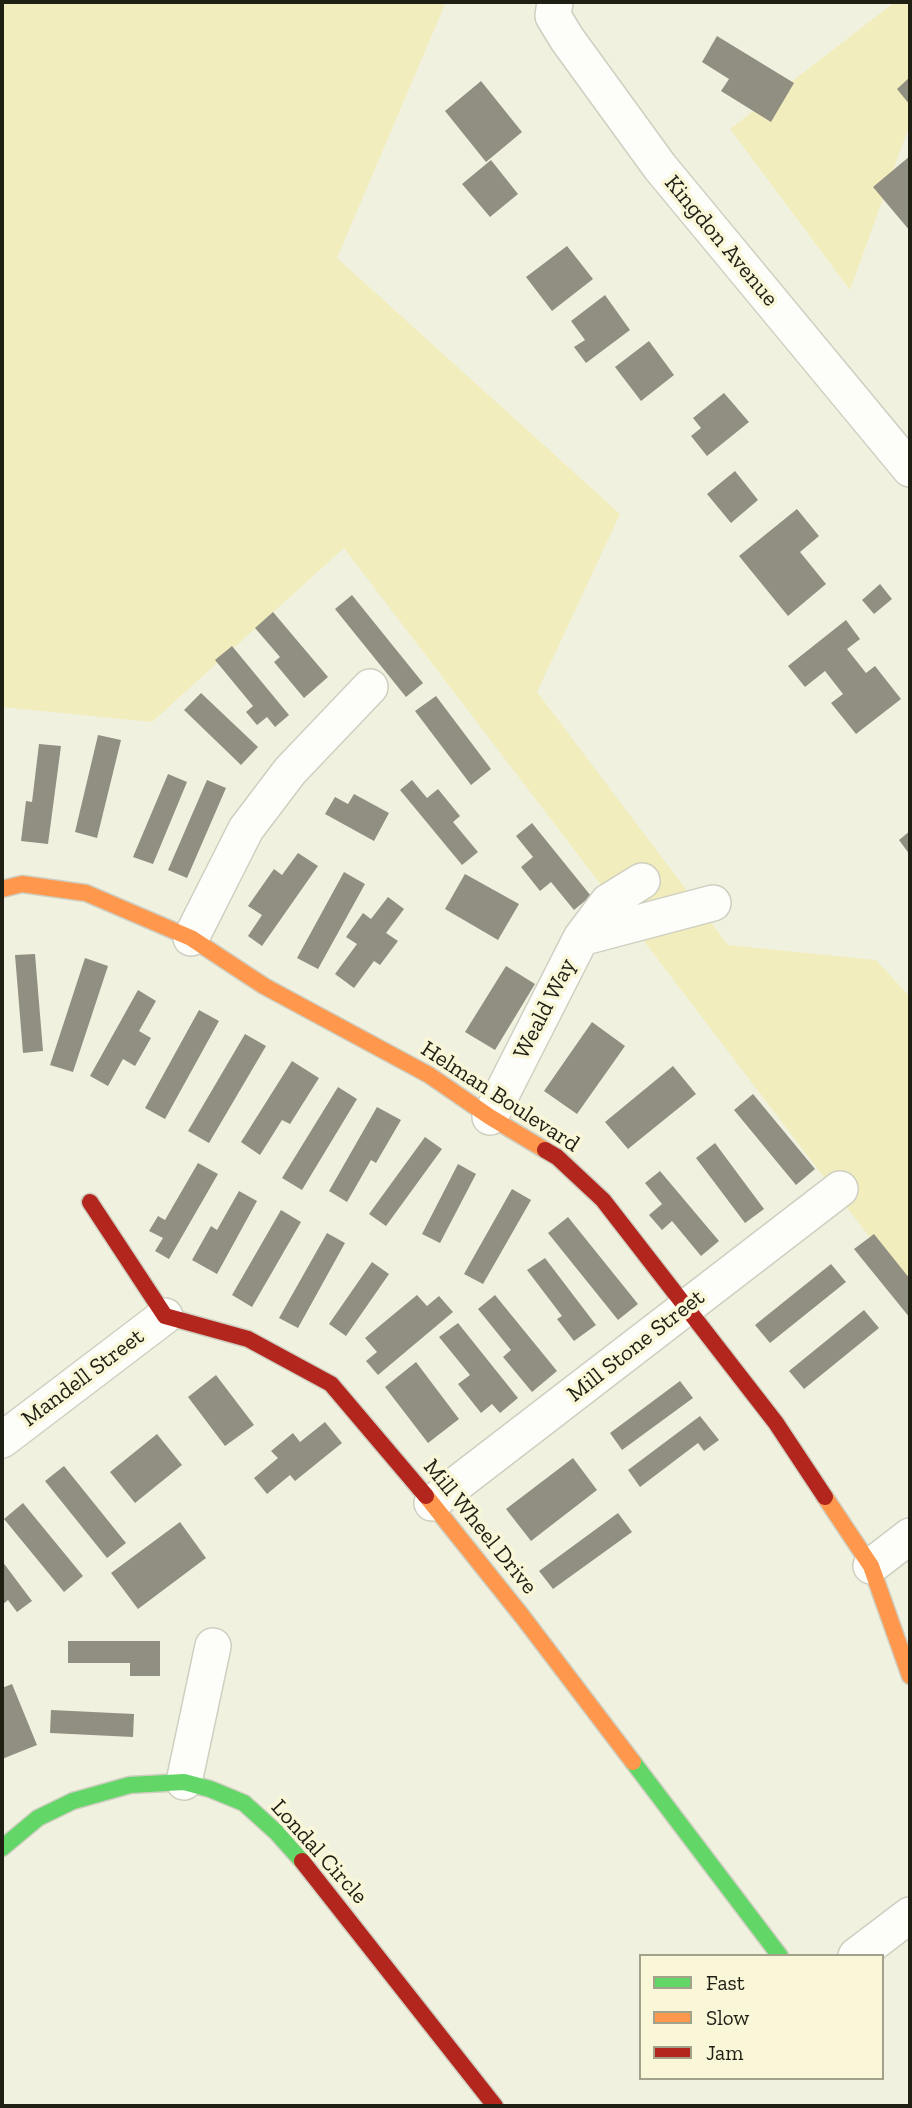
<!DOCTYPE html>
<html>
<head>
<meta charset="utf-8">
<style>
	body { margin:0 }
	#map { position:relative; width:912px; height:2108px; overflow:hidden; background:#f1f1e0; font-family:"Zilla Slab",serif }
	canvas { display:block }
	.frame { position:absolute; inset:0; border:4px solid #201f14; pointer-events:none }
	.legend { position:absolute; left:639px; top:1954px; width:245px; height:126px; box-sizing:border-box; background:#f9f7d8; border:2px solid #a2a18a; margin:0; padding:9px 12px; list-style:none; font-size:21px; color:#201f14 }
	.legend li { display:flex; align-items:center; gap:14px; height:35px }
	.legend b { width:35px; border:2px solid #a2a18a }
</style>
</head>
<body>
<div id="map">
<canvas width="912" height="2108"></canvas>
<div class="frame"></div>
<ul class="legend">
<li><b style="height:9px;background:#63d668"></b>Fast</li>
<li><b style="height:9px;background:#ff974d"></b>Slow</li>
<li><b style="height:9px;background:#b3261e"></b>Jam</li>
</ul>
</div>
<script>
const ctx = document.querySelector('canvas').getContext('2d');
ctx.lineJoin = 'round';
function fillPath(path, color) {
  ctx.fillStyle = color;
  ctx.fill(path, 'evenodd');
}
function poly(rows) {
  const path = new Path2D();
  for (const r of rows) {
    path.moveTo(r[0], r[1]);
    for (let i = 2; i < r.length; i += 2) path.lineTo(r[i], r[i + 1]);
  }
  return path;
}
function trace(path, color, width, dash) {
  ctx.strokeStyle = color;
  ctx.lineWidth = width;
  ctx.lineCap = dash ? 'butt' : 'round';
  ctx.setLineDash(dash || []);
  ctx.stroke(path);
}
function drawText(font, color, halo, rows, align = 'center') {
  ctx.font = font + ' "Zilla Slab",serif';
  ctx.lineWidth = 7;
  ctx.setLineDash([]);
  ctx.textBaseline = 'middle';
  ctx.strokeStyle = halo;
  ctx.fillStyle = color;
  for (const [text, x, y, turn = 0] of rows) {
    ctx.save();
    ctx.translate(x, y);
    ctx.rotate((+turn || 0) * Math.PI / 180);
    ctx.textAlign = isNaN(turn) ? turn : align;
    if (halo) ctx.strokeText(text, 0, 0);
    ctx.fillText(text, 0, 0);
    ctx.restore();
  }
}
fillPath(poly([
	[2,2,446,2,337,258,620,514,537,692,728,945,876,960,910,997,910,1290,344,548,152,722,2,707],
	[895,2,910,2,910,124,850,290,730,129]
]), '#f1edbd');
fillPath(poly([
	[717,36,794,83,771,122,721,91,729,79,702,62],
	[910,77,910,105,897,89],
	[481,81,522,132,486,162,445,111],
	[910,156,910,231,873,187],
	[491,160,518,194,490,217,462,184],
	[567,246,593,279,552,311,526,277],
	[605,295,630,330,586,363,574,347,585,340,571,321],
	[649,341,674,375,641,401,615,367],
	[724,393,749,422,707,456,691,436,701,428,693,418],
	[735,471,758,500,731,523,707,494],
	[797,509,819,536,800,552,826,584,788,616,739,556],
	[880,584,892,599,874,614,862,600],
	[352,595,423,683,406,697,335,609],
	[273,612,328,677,304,698,274,662,280,657,255,628],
	[846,620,860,639,847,649,866,673,875,666,901,699,856,734,831,703,843,694,825,671,805,687,788,666],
	[232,646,289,715,275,727,267,717,257,725,246,712,253,706,215,660],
	[201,693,258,747,241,765,184,710],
	[436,696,491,769,471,785,415,711],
	[98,735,121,740,97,838,75,832],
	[39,744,61,746,48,844,21,841,26,801,32,802],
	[168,774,187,782,153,864,133,857],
	[207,780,226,788,187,878,168,870],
	[412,780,427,798,438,789,460,816,453,822,478,852,462,865,400,790],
	[354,794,389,813,374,841,325,814,335,797,348,804],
	[532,823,591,896,574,910,551,882,540,891,521,867,533,857,516,836],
	[910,831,910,855,899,840],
	[298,853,318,866,262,946,248,936,262,915,248,906,274,869,282,875],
	[344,872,365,884,318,969,297,958],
	[465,874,519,904,498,940,445,909],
	[388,897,404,909,386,933,398,941,380,965,374,961,354,988,335,974,357,944,346,937,363,913,371,919],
	[35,954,43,1051,23,1053,15,955],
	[85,958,108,966,73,1072,50,1065],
	[506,966,535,984,495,1050,465,1032],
	[138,990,156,1001,139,1031,151,1038,135,1066,123,1059,108,1086,90,1076],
	[199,1010,219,1021,165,1119,145,1108],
	[592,1022,625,1046,577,1114,544,1091],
	[245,1034,266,1046,209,1143,188,1131],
	[292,1061,319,1078,290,1124,282,1120,260,1155,241,1142],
	[673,1066,696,1094,628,1149,605,1122],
	[338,1087,357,1099,302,1190,282,1178],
	[753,1094,815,1169,796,1185,734,1110],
	[377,1107,401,1120,376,1163,371,1160,347,1202,329,1191],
	[425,1137,442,1149,386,1226,369,1214],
	[715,1143,764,1209,745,1223,696,1158],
	[198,1163,218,1174,169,1259,155,1251,163,1238,149,1231,158,1216,165,1220],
	[458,1164,476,1174,440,1243,422,1234],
	[660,1171,719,1241,701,1256,672,1221,662,1230,649,1215,662,1204,645,1183],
	[512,1189,531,1200,483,1284,464,1274],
	[239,1191,257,1201,217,1274,192,1260,211,1226,217,1230],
	[281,1210,301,1222,252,1307,232,1295],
	[568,1217,638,1304,618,1320,548,1233],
	[327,1233,345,1243,298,1328,279,1318],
	[874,1234,910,1279,910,1318,854,1249],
	[545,1258,596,1325,574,1341,557,1319,562,1316,527,1270],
	[372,1262,389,1274,346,1336,329,1324],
	[831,1264,846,1282,770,1343,755,1325],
	[417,1295,427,1306,439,1296,453,1312,378,1375,366,1361,377,1352,365,1338],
	[495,1295,557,1371,532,1392,503,1357,511,1350,478,1309],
	[864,1310,879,1328,804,1389,789,1371],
	[458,1323,518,1398,500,1413,492,1404,481,1413,458,1384,470,1375,439,1337],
	[416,1362,459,1419,428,1443,385,1387],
	[216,1375,254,1425,225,1446,188,1397],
	[680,1381,693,1398,622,1450,610,1433],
	[700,1416,719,1440,704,1451,698,1443,640,1487,628,1470],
	[325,1422,342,1443,295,1481,290,1475,267,1494,254,1478,278,1458,271,1451,293,1433,300,1442],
	[157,1434,182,1465,135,1503,110,1472],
	[573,1458,597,1490,531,1541,506,1509],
	[64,1466,126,1543,107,1558,45,1481],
	[23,1503,83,1576,64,1592,4,1519],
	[618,1513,632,1532,553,1589,539,1571],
	[180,1522,206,1558,138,1609,111,1573],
	[2,1561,32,1601,17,1612,8,1600,2,1605],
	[68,1641,160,1641,160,1676,130,1676,130,1663,68,1663],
	[12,1684,37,1745,2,1759,2,1688],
	[51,1710,134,1714,133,1737,50,1733]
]), '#908f82');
const street = poly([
	[555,2,553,16,567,39,660,167,910,469],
	[191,938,246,829,290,771,370,687],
	[581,938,713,903],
	[490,1117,581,938,608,902,642,881],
	[2,1440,165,1316],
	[432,1503,840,1189],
	[871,1566,910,1536],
	[184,1782,213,1646],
	[856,1956,910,1915]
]);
const fast = poly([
	[633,1762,780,1956],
	[2,1848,38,1818,73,1801,130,1785,184,1782,210,1789,244,1803,276,1832,302,1861]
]);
const slow = poly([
	[2,889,22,884,86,893,191,938,264,986,429,1075,490,1117,545,1150],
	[426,1496,522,1616,633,1762],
	[825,1497,871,1566,910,1676]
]);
const jam = poly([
	[545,1150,557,1157,603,1200,776,1423,825,1497],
	[90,1202,165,1316,248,1339,331,1384,426,1496],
	[302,1861,495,2106]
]);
trace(street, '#cfcfc1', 38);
trace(fast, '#cfcfc1', 19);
trace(slow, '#cfcfc1', 19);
trace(jam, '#cfcfc1', 19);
trace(street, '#fdfdfa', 35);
trace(fast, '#63d668', 16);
trace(slow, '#ff974d', 16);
trace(jam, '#b3261e', 16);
drawText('23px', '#201f14', '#f9f7d8', [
	["Kingdon Avenue",721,241,50],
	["Weald Way",545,1009,-63],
	["Helman Boulevard",500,1097,33],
	["Mill Stone Street",636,1346,-38],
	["Mandell Street",83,1378,-37],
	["Mill Wheel Drive",480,1527,51],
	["Londal Circle",319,1852,48]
]);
</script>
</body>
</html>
